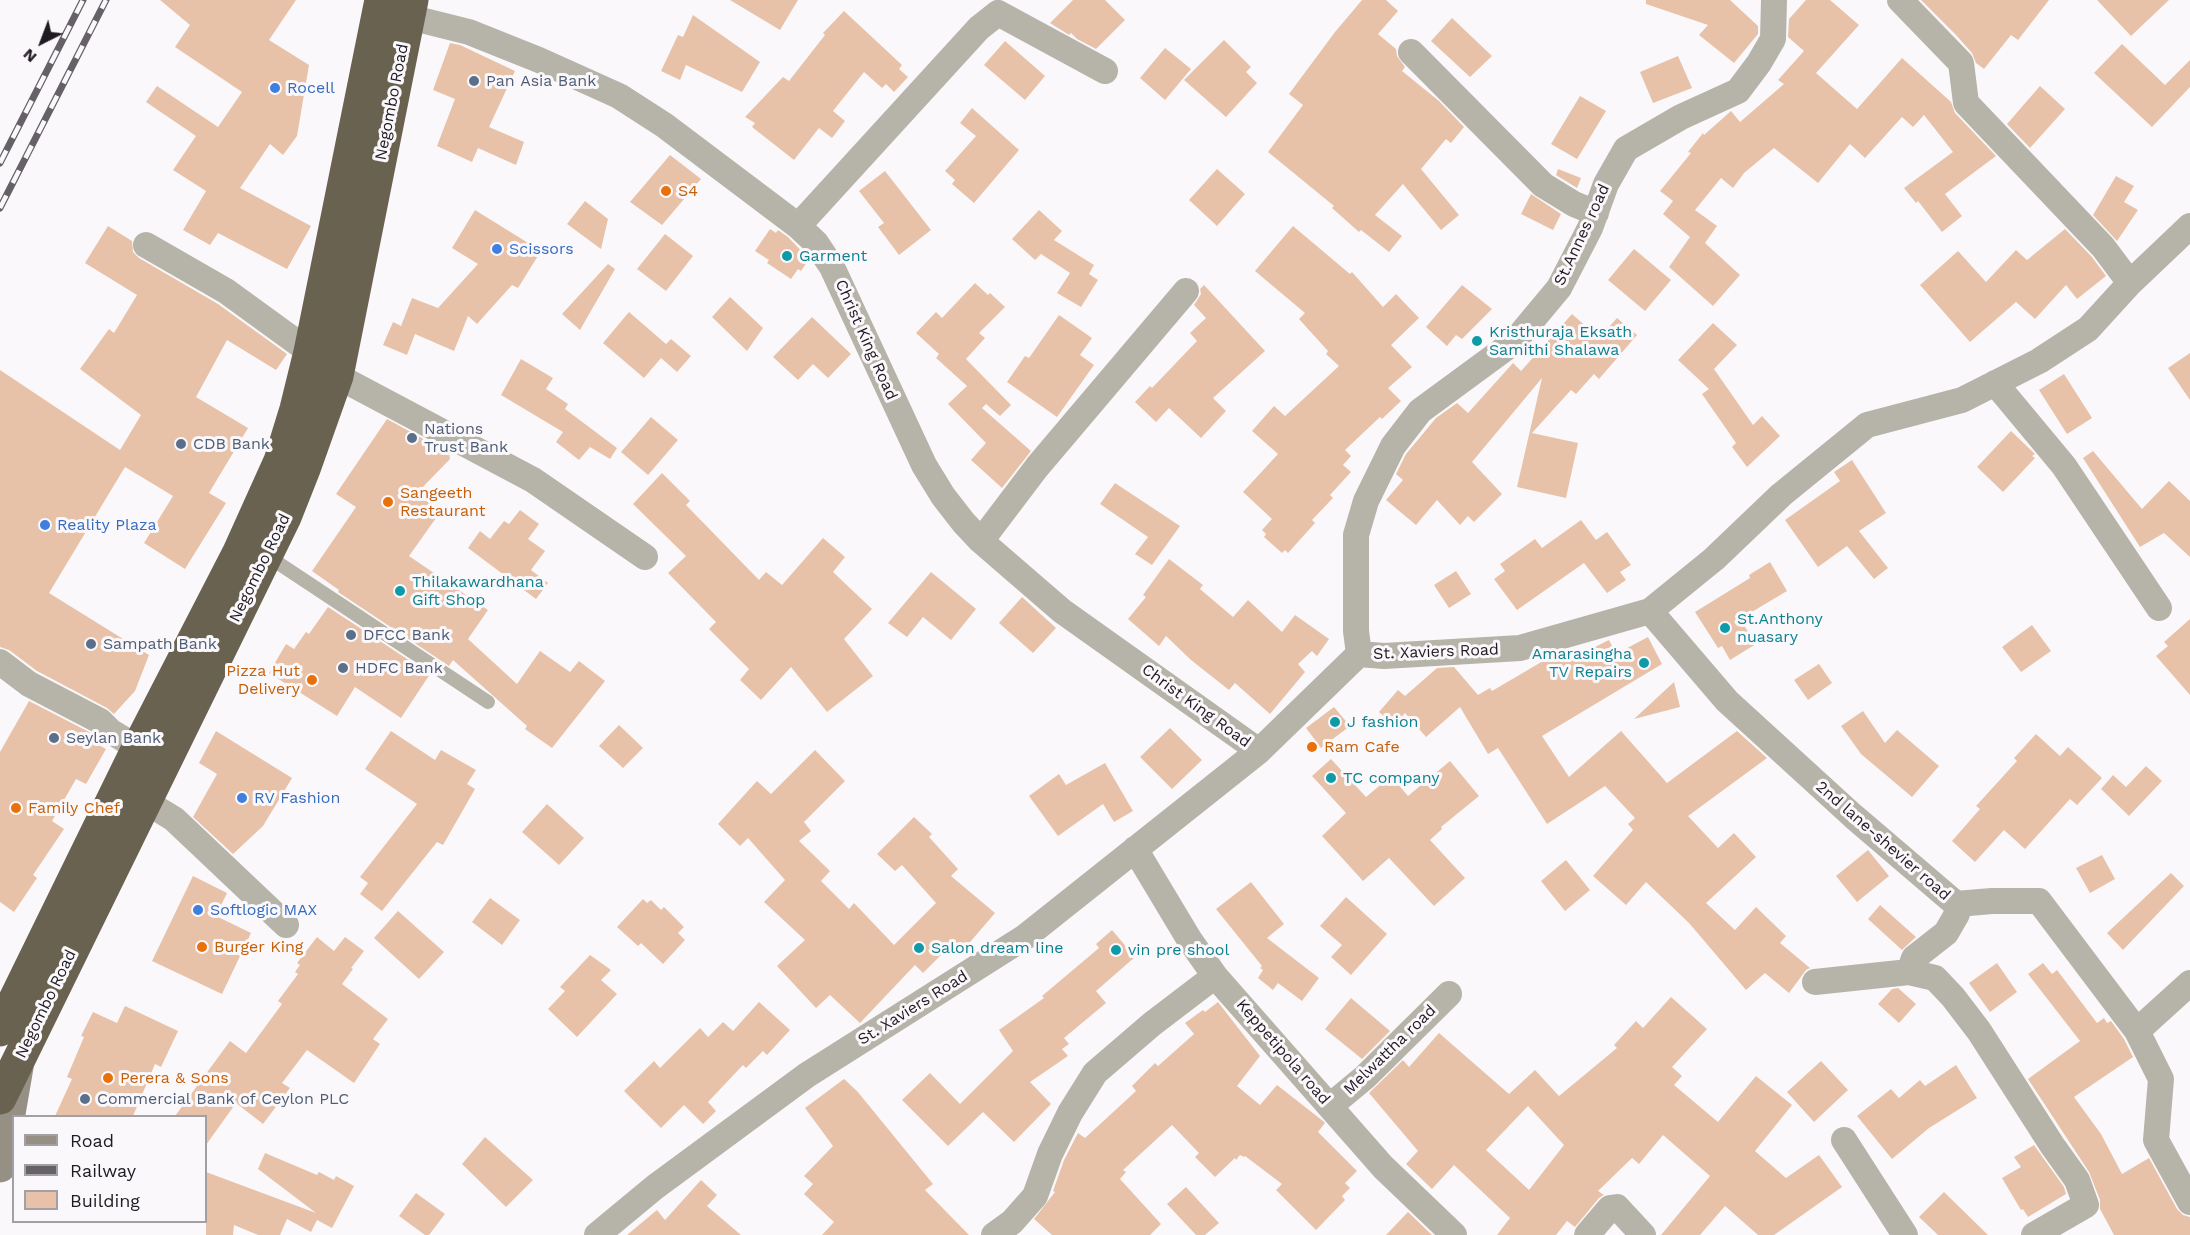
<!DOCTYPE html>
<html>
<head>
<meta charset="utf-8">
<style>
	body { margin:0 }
	#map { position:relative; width:2190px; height:1235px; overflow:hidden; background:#fbf8fc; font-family:"Work Sans",sans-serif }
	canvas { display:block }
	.legend { position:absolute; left:12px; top:1115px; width:195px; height:108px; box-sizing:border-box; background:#fbf8fc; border:2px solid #a3a0a5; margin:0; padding:8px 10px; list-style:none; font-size:18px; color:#201b22 }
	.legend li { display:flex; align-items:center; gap:12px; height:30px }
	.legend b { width:30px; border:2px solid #a3a0a5 }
	.north { position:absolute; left:12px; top:12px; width:60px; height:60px; -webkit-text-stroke:4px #fbf8fc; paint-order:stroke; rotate:222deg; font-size:16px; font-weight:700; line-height:24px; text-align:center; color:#201b22 }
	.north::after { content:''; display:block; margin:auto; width:21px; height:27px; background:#201b22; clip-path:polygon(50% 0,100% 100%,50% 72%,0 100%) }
</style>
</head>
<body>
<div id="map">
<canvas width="2190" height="1235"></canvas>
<ul class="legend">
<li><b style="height:8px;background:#959083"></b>Road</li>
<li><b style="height:8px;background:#656167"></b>Railway</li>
<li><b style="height:16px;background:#e7c2a8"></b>Building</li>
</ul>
<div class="north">N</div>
</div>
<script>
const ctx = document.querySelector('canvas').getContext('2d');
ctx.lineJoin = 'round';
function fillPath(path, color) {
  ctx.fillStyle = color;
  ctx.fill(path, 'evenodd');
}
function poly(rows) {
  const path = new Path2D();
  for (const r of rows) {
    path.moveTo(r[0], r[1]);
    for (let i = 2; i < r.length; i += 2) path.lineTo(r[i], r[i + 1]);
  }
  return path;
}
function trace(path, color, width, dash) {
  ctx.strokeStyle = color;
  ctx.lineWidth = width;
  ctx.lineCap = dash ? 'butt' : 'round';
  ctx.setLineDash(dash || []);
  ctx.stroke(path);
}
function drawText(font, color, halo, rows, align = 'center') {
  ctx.font = font + ' "Work Sans",sans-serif';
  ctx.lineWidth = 6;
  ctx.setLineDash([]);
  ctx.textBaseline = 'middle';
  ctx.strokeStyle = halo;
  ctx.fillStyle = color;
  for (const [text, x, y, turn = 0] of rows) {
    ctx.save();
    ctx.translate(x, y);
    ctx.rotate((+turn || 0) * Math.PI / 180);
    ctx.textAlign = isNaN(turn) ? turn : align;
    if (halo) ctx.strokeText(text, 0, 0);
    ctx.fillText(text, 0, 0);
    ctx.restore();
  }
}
fillPath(poly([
	[160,0,296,0,269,40,309,65,297,136,283,155,270,144,240,188,311,226,287,269,218,233,210,245,183,230,206,191,173,170,196,136,146,102,157,86,218,127,242,92,175,47,190,25],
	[730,0,798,0,780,30],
	[1073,0,1105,0,1125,20,1096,49,1077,39,1071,33,1069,35,1050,23],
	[1362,0,1386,0,1398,11,1378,34,1396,49,1397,56,1405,67,1402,71,1439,101,1464,127,1451,143,1446,139,1421,169,1459,215,1441,230,1403,184,1375,215,1402,236,1389,252,1361,230,1359,232,1332,208,1334,206,1268,152,1303,105,1289,94,1335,32],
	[1646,0,1730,0,1758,26,1758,34,1734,63,1699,35,1708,25,1646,4],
	[1806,0,1830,0,1859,25,1816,73,1857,109,1902,58,1951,102,1955,113,1996,156,1945,194,1962,216,1942,232,1918,201,1916,203,1904,188,1953,152,1924,115,1913,127,1902,117,1865,158,1850,144,1818,183,1774,148,1744,173,1733,188,1721,178,1695,210,1717,226,1705,243,1740,275,1713,306,1669,267,1690,237,1663,214,1673,201,1660,191,1691,153,1688,152,1703,133,1704,135,1731,111,1740,122,1784,84,1778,80,1804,51,1788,37,1789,19],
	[1921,0,2049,0,2018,40,2011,35,1984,69,1976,63,1972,53,1956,35],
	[2097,0,2169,0,2131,36],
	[844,11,902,65,899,69,908,77,894,92,886,84,882,88,864,72,833,111,845,121,832,138,819,128,794,160,752,127,755,123,745,117,783,77,789,81,825,35,823,33],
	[693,15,760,62,742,92,686,65,680,80,661,71,678,35,683,37],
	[1452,18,1492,56,1470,77,1431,41],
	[1224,40,1251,67,1246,72,1257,83,1226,117,1184,80],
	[1005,41,1045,76,1025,100,984,65],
	[450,43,460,45,515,71,489,127,524,142,516,165,478,148,472,162,437,146,455,99,433,90],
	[2122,44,2165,85,2190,60,2190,87,2152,127,2094,73],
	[1165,48,1191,69,1165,100,1140,78],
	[1678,56,1692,88,1653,103,1640,72],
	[2040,86,2065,109,2030,148,2007,124],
	[1580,96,1606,111,1577,159,1551,144],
	[972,108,1019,150,974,203,952,184,955,180,945,171,976,136,960,123],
	[670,155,701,179,662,225,630,202],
	[1217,169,1245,194,1217,226,1189,200],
	[1558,169,1581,178,1577,188,1556,175],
	[885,171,931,230,899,255,878,227,884,223,859,191],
	[2116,176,2134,186,2124,202,2138,210,2117,241,2093,215],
	[1531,194,1561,214,1553,230,1521,214],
	[585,201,608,219,601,249,567,224],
	[475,210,541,251,518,288,512,285,477,324,468,316,454,351,415,334,407,355,383,345,393,322,401,326,412,298,438,308,478,264,452,248],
	[1039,210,1062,231,1054,240,1094,265,1089,274,1098,280,1081,307,1057,293,1070,273,1041,254,1035,260,1012,239],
	[108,226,132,241,133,252,139,258,218,304,287,354,276,370,227,340,196,397,248,428,209,493,226,503,185,569,144,543,173,496,125,467,49,593,149,655,135,691,114,714,107,708,37,671,9,650,0,647,0,370,120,450,141,415,80,369,109,329,114,333,137,295,85,263],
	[1293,226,1350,274,1352,272,1383,307,1396,294,1419,318,1391,345,1412,367,1388,388,1401,401,1382,419,1380,417,1345,450,1351,456,1343,465,1351,472,1330,495,1333,498,1312,520,1315,523,1288,553,1285,550,1282,553,1264,537,1266,534,1262,530,1272,519,1243,492,1278,454,1252,431,1274,406,1285,416,1339,366,1326,354,1328,351,1299,319,1305,313,1255,271],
	[770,229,776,233,778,230,788,237,809,259,801,271,798,269,791,279,767,263,769,260,755,251],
	[2065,229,2092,257,2106,276,2077,299,2066,285,2035,319,2016,302,1970,342,1920,285,1958,251,1986,282,2016,250,2027,260],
	[665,234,693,256,666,291,637,269],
	[1634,249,1671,280,1645,311,1608,280],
	[608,264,615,269,580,330,562,314],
	[975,283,988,295,990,293,1005,307,979,333,985,338,966,359,1011,405,1000,416,986,404,982,408,1031,451,1002,488,971,460,986,443,948,404,967,386,936,358,939,354,916,333,936,312,942,318],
	[1204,285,1265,351,1213,398,1226,411,1201,438,1169,408,1156,422,1135,402,1150,386,1152,388,1197,341,1190,333,1206,318,1194,305,1201,294,1200,289],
	[1462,285,1492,309,1462,339,1456,335,1447,346,1426,327],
	[730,297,763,328,747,351,712,317],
	[629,312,666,344,671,339,691,356,677,372,661,358,644,378,603,343],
	[1572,314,1599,338,1617,318,1637,335,1599,379,1594,374,1576,394,1571,390,1532,433,1578,443,1566,498,1517,487,1542,378,1472,462,1502,494,1474,522,1468,516,1460,525,1437,500,1416,525,1386,500,1403,480,1396,474,1406,454,1436,418,1457,403,1468,413,1513,363,1521,371],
	[1059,315,1092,338,1080,355,1094,365,1057,417,1007,382,1025,356,1029,358],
	[812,317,851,354,828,378,813,364,798,380,773,357],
	[1713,323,1737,345,1714,369,1753,425,1762,416,1780,436,1747,467,1732,447,1736,443,1702,394,1709,389,1678,360],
	[2190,353,2190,400,2168,368],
	[521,359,553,378,546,389,568,404,565,409,617,448,610,459,590,447,579,460,556,442,563,432,501,395],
	[2064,374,2092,418,2067,434,2039,390],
	[651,417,678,440,648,475,621,452],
	[387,419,449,453,450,459,416,494,441,511,409,556,488,610,468,639,517,684,540,651,570,672,579,661,605,681,552,748,525,729,527,726,453,660,449,666,338,592,339,590,312,571,356,507,336,494],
	[2011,431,2034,453,2035,454,2032,456,2035,458,2003,492,1977,467],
	[2093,451,2142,509,2169,481,2190,501,2190,557,2164,533,2140,547,2083,458],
	[1852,460,1886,513,1859,531,1888,568,1874,579,1847,546,1818,567,1785,520,1840,481,1834,472],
	[662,473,690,501,686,505,759,580,766,572,782,585,823,538,845,557,833,572,872,609,844,639,873,676,827,712,791,667,761,700,740,680,749,669,709,629,716,622,668,573,686,556,633,504],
	[1115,483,1180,526,1152,565,1135,554,1148,537,1100,504],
	[520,510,539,524,528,539,545,551,531,570,548,583,536,599,468,548,480,531,490,539,504,521,509,524],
	[1581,520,1596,540,1607,532,1631,565,1620,572,1626,580,1607,593,1584,563,1517,610,1494,579,1505,571,1500,564,1535,539,1542,548],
	[1169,559,1203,585,1200,589,1233,617,1248,600,1282,632,1295,615,1329,639,1317,656,1312,651,1298,664,1305,672,1270,714,1235,683,1229,690,1191,660,1166,636,1159,646,1128,619,1146,597,1143,595],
	[1770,562,1787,591,1740,619,1756,644,1730,660,1722,646,1718,648,1695,612,1750,578,1749,575],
	[1456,571,1471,594,1449,608,1434,585],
	[931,572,976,609,951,640,923,617,907,637,888,623],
	[1022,597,1056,628,1033,653,999,623],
	[328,607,430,674,401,718,355,687,337,716,269,673,286,644,294,649,306,632,309,634],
	[2190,619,2190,695,2156,656,2168,646,2164,642],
	[2032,625,2051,651,2021,672,2002,647],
	[1648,637,1662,664,1542,736,1569,777,1621,731,1667,783,1737,731,1767,758,1688,816,1718,848,1734,833,1756,857,1706,903,1735,930,1756,907,1786,936,1780,943,1810,968,1806,970,1789,993,1765,973,1746,990,1689,923,1646,882,1626,905,1593,876,1633,830,1628,824,1635,818,1605,786,1547,824,1498,748,1488,754,1460,707,1426,737,1405,713,1394,726,1379,712,1398,690,1405,696,1437,668,1454,667,1478,695,1490,688,1492,691,1555,654,1559,652,1565,662,1609,640,1616,654],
	[1819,664,1832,683,1808,700,1794,680],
	[1674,682,1680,707,1634,719],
	[29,701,91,733,99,741,97,744,106,749,86,784,76,779,52,821,64,829,33,875,37,878,14,912,0,902,0,752],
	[1334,707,1350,726,1321,748,1306,728],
	[1863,711,1885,743,1897,730,1939,766,1912,797,1861,754,1841,726],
	[619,725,643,748,623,768,599,746],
	[1170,728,1202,760,1172,789,1140,757],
	[216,731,292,778,263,826,233,854,193,817,217,774,199,763],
	[391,731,435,760,441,750,476,770,467,784,475,789,443,845,437,842,382,911,360,894,368,883,360,877,417,804,365,769],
	[2036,734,2060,756,2068,747,2102,778,2077,805,2070,799,2025,849,2004,830,1975,862,1952,841,1980,809,1976,806,2017,761,2014,758],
	[815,750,845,781,804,822,811,831,799,841,830,871,821,881,849,909,854,903,894,945,936,903,902,865,895,871,877,854,914,817,932,834,929,837,958,869,951,876,995,913,959,955,949,947,923,973,915,965,860,1023,830,995,816,1008,777,966,805,940,764,902,785,880,748,838,740,846,718,824,757,781,771,794],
	[1331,759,1366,797,1391,776,1408,796,1450,761,1479,796,1441,827,1442,829,1430,840,1465,878,1434,906,1389,858,1363,881,1322,836,1346,813,1312,776],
	[1105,763,1133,811,1114,822,1103,804,1058,836,1029,796,1059,774,1066,785],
	[2146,766,2162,781,2129,816,2101,789,2113,775,2126,787],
	[547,804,584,838,559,865,522,832],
	[1868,850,1889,876,1857,902,1836,876],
	[2102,855,2115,879,2090,893,2076,868],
	[1566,860,1590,890,1565,911,1541,881],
	[2171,873,2184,886,2123,950,2107,933],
	[193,876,227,893,216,916,251,933,222,994,152,961],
	[1251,882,1284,924,1267,938,1319,978,1302,1001,1278,983,1273,990,1258,978,1263,970,1260,968,1262,966,1216,909],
	[1346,897,1387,934,1351,975,1331,957,1342,945,1320,926],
	[490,898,520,920,502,945,472,922],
	[643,899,647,903,651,900,661,910,664,907,684,927,678,933,685,940,663,964,641,943,638,946,617,927],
	[1880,905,1916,937,1902,950,1868,919],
	[398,911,444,952,419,979,374,938],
	[1112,930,1135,957,1096,991,1106,1003,1064,1038,1069,1044,1062,1049,1068,1056,1030,1082,1051,1104,1014,1142,983,1112,948,1146,902,1100,930,1073,960,1104,1013,1051,999,1030,1044,998,1042,996,1099,948,1096,944],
	[317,937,334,951,345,937,364,951,351,968,353,969,342,984,388,1019,373,1039,380,1044,354,1083,307,1050,282,1083,290,1088,263,1124,236,1103,206,1145,206,1116,175,1116,230,1041,246,1053,282,1004,278,1001,298,974,295,972,300,965,297,963],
	[590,955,611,970,601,980,617,994,577,1037,548,1009,565,991,560,987],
	[1997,963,2017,992,1990,1012,1969,983],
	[2043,963,2052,974,2057,970,2097,1023,2104,1018,2107,1023,2111,1021,2124,1039,2133,1057,2074,1097,2101,1134,2122,1174,2149,1158,2177,1209,2183,1215,2190,1217,2190,1235,2114,1235,2100,1209,2100,1200,2089,1172,2028,1079,2080,1041,2028,974],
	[1898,988,1916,1004,1899,1023,1878,1004,1892,989],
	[1671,997,1707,1029,1672,1067,1682,1076,1674,1085,1718,1122,1756,1076,1792,1105,1755,1151,1786,1178,1819,1155,1842,1187,1774,1235,1758,1235,1725,1206,1700,1235,1661,1235,1710,1176,1663,1135,1639,1164,1632,1158,1598,1191,1604,1195,1599,1198,1575,1227,1567,1221,1556,1235,1497,1235,1510,1218,1454,1165,1432,1189,1406,1164,1418,1151,1369,1093,1403,1060,1409,1067,1439,1033,1509,1094,1535,1070,1559,1096,1617,1048,1614,1045,1636,1021,1643,1028],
	[1528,1106,1564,1145,1529,1190,1486,1150],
	[1351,998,1390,1031,1362,1059,1325,1029],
	[759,1002,790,1030,767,1055,763,1051,746,1068,743,1065,708,1102,716,1111,703,1124,684,1105,661,1128,624,1091,654,1061,660,1068,700,1028,708,1037,723,1022,733,1031],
	[1218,1002,1260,1056,1237,1086,1260,1105,1277,1085,1323,1121,1325,1123,1318,1132,1357,1171,1345,1183,1350,1188,1342,1196,1345,1200,1316,1230,1276,1190,1282,1184,1245,1156,1244,1157,1240,1155,1236,1160,1235,1158,1215,1177,1195,1157,1199,1153,1172,1125,1123,1170,1126,1172,1120,1179,1161,1224,1150,1235,1052,1235,1034,1219,1055,1192,1053,1191,1064,1160,1078,1133,1085,1138,1136,1091,1132,1086,1155,1063,1158,1066,1194,1034,1185,1023,1203,1010,1205,1012],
	[125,1006,178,1031,161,1067,155,1064,133,1116,55,1116,72,1079,67,1077,84,1037,81,1036,93,1012,117,1023],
	[1821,1061,1848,1090,1814,1122,1787,1092],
	[1956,1065,1977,1098,1929,1128,1892,1159,1857,1116,1891,1089,1899,1098,1920,1080,1925,1086],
	[844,1079,857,1091,933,1184,925,1190,969,1235,822,1235,834,1222,804,1194,813,1184,804,1176,833,1146,805,1108],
	[485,1137,533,1180,506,1207,462,1164],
	[2034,1145,2064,1187,2066,1194,2028,1217,2023,1209,2021,1210,2002,1178,2021,1167,2014,1157],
	[265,1153,317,1175,319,1172,334,1180,336,1176,354,1186,332,1228,317,1220,311,1232,287,1219,280,1235,258,1235,234,1225,233,1235,206,1235,206,1172,316,1213,258,1169],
	[701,1180,717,1195,707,1206,741,1235,627,1235,657,1210,665,1220],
	[1186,1187,1219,1223,1205,1235,1196,1235,1167,1204],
	[1944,1192,1988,1235,1938,1235,1919,1217],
	[416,1193,445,1214,429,1235,425,1235,399,1216],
	[1408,1212,1432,1235,1386,1235]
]), '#e7c2a8');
trace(poly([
	[266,555,488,702]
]), '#b6b3a9', 14);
trace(poly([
	[1900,0,1961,63,1966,103,2103,247,2130,283],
	[409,17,469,32,539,60,619,96,664,125,798,226,816,243,832,267,924,465,943,496,964,523,981,541,1062,611,1259,751],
	[1411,52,1543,185,1574,204,1596,213],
	[798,226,979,28,998,13,1105,71],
	[146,245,226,291,310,352],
	[337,376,533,480,645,557],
	[1995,383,2064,466,2159,608],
	[981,541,1037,467,1186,291],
	[1650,611,1727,701,1853,816,1956,904,1957,914,1946,933,1914,958,1909,972,1935,978,1953,997,1979,1031,2052,1145,2077,1180,2086,1205,2034,1235],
	[1359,654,1356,631,1356,535,1366,501,1393,446,1420,411,1514,342,1559,288,1590,228,1606,184,1626,149,1681,117,1738,91,1759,63,1773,39,1774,0],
	[0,662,29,684,100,721,110,731,138,748],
	[146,802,174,819,286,925],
	[1135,849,1189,939,1215,976,1383,1167,1454,1235],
	[1956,904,1992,901,2039,901,2137,1031,2161,1079,2156,1140,2190,1202],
	[1815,982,1909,972],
	[2137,1031,2190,983],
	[1330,1106,1365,1077,1449,994],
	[1844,1140,1905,1235],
	[597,1235,655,1187,807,1075,1025,937,1259,751,1359,654,1384,656,1520,648,1650,611,1714,559,1781,495,1867,425,1962,400,2039,361,2088,329,2130,283,2190,226],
	[994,1235,1012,1222,1035,1196,1050,1154,1070,1113,1095,1073,1152,1024,1215,976],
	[1587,1235,1610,1208,1617,1207,1643,1235]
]), '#b6b3a9', 26);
trace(poly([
	[0,1166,17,1067]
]), '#959083', 33);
trace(poly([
	[0,1030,138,748,239,552,280,461,296,409,310,352,381,0],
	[0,1098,285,517,304,469,337,376,412,0]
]), '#696250', 33);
const rail = poly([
	[0,163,83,0],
	[0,208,106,0]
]);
trace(rail, '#656167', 7);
trace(rail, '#fbf8fc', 4.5, [14]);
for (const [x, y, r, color] of [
	[474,81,6,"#5c6f8a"],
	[275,88,6,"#3f7fe0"],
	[666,191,6,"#e8710a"],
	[497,249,6,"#3f7fe0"],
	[787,256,6,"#0f9aa8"],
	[1477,341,6,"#0f9aa8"],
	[412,438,6,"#5c6f8a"],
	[181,444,6,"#5c6f8a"],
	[388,502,6,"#e8710a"],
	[45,525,6,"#3f7fe0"],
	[400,591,6,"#0f9aa8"],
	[1725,628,6,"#0f9aa8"],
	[351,635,6,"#5c6f8a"],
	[91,644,6,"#5c6f8a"],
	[1644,663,6,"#0f9aa8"],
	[343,668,6,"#5c6f8a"],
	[312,680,6,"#e8710a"],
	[1335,722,6,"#0f9aa8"],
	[54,738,6,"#5c6f8a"],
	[1312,747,6,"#e8710a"],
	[1331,778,6,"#0f9aa8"],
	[242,798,6,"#3f7fe0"],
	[16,808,6,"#e8710a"],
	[198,910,6,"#3f7fe0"],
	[202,947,6,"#e8710a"],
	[919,948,6,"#0f9aa8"],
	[1116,950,6,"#0f9aa8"],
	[108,1078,6,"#e8710a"],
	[85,1099,6,"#5c6f8a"]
]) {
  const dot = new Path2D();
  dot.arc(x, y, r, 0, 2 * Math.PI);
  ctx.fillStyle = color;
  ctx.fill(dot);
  trace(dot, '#fbf8fc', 2);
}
drawText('16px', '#4e5e75', '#fbf8fc', [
	["Pan Asia Bank",486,81],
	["Nations",424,429],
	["Trust Bank",424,447],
	["CDB Bank",193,444],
	["DFCC Bank",363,635],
	["Sampath Bank",103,644],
	["HDFC Bank",355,668],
	["Seylan Bank",66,738],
	["Commercial Bank of Ceylon PLC",97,1099]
], 'left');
drawText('16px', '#366cbe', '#fbf8fc', [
	["Rocell",287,88],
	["Scissors",509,249],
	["Reality Plaza",57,525],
	["RV Fashion",254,798],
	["Softlogic MAX",210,910]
], 'left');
drawText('16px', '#201b22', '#fbf8fc', [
	["Negombo Road",392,102,-79],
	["St.Annes road",1582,235,-65],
	["Christ King Road",866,340,66],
	["Negombo Road",260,568,-64],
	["St. Xaviers Road",1436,652,-2],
	["Christ King Road",1196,706,36],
	["2nd lane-shevier road",1883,841,41],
	["Negombo Road",46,1004,-64],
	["St. Xaviers Road",913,1008,-32],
	["Melwattha road",1390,1050,-44],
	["Keppetipola road",1283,1052,49]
]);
drawText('16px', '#c56008', '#fbf8fc', [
	["S4",678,191],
	["Sangeeth",400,493],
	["Restaurant",400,511],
	["Pizza Hut",300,671,"right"],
	["Delivery",300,689,"right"],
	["Ram Cafe",1324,747],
	["Family Chef",28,808],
	["Burger King",214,947],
	["Perera & Sons",120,1078]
], 'left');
drawText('16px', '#0d838f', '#fbf8fc', [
	["Garment",799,256],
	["Kristhuraja Eksath",1489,332],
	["Samithi Shalawa",1489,350],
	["Thilakawardhana",412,582],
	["Gift Shop",412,600],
	["St.Anthony",1737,619],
	["nuasary",1737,637],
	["Amarasingha",1632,654,"right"],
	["TV Repairs",1632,672,"right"],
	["J fashion",1347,722],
	["TC company",1343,778],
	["Salon dream line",931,948],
	["vin pre shool",1128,950]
], 'left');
</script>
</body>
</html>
